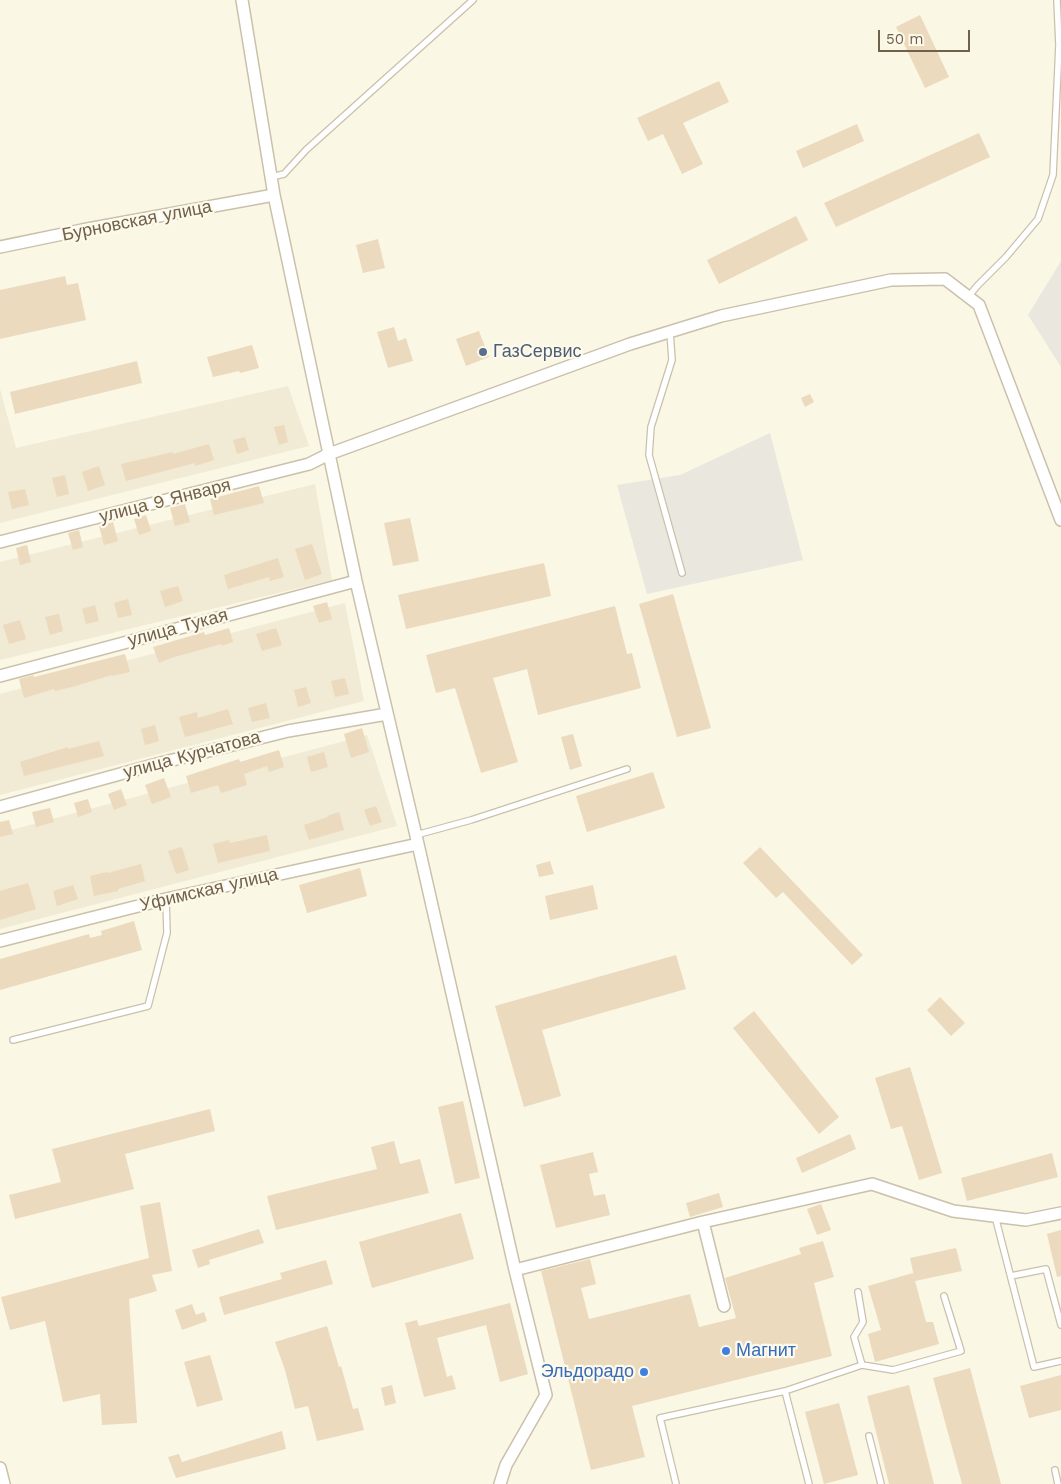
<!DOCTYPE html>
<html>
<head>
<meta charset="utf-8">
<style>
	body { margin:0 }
	#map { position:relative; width:1061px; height:1484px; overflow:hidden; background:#faf7e5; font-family:"Work Sans",sans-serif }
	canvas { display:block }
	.scale { position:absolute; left:878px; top:30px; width:92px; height:22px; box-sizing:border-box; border:2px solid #71614c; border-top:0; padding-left:6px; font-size:15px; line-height:18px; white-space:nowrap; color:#71614c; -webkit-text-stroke:4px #fdfaeb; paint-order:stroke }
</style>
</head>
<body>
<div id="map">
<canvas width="1061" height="1484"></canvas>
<div class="scale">50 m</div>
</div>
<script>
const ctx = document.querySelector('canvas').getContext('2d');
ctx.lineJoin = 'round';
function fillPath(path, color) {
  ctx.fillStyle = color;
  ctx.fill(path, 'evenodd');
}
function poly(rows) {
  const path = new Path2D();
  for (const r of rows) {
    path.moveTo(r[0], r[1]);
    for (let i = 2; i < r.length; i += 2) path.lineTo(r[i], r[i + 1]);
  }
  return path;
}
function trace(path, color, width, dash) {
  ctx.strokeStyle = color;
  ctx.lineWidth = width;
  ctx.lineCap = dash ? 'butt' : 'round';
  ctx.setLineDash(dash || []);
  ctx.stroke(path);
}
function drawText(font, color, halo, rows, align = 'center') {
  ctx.font = font + ' "Work Sans",sans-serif';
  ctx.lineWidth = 4.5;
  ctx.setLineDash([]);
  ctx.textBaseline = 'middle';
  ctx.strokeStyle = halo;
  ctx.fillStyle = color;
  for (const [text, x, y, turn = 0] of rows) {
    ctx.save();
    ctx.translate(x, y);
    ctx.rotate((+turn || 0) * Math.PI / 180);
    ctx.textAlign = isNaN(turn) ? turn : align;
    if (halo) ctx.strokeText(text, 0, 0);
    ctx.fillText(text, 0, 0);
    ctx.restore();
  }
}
fillPath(poly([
	[288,386,309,446,0,523,0,389,16,448],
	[315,484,332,580,0,660,0,562],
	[345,603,364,701,0,795,0,694],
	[367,735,397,826,0,929,0,833]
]), '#f1ead4');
fillPath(poly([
	[1061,261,1061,367,1028,315],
	[770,433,803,560,647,594,617,485,680,475]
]), '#eae7df');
fillPath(poly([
	[920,15,949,77,925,88,896,27],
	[719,81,729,102,683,123,703,164,682,174,663,134,648,141,637,118],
	[857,124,864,141,803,168,796,151],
	[979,133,990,157,836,227,824,203],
	[796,216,808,240,719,284,707,260],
	[378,239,385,268,363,273,356,245],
	[65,276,67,285,78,283,86,320,0,339,0,290],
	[394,327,398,341,406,338,413,361,388,368,377,332],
	[479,331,489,357,466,366,456,339],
	[252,345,259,368,240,373,239,371,213,377,207,357],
	[137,361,142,383,15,414,10,392],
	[810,394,814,402,805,407,801,398],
	[284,425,288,442,279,445,274,427],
	[245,437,249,450,237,454,233,440],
	[209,444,214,460,195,466,195,463,126,481,121,464,173,452,173,454],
	[99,466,105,485,88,491,82,472],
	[65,475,69,494,57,497,52,478],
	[259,486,264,503,214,515,210,499],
	[25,489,29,505,12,509,8,492],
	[185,504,190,522,175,526,170,508],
	[146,515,151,531,139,535,134,519],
	[410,518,419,561,393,566,384,523],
	[113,522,118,541,104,545,99,526],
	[79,530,83,547,73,550,68,533],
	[312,544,322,574,305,580,295,549],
	[27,545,31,562,20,565,16,548],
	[278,558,284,577,270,581,269,577,228,589,224,575],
	[544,563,551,596,406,629,398,595],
	[178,586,183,601,165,607,160,591],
	[673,594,711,728,677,737,639,604],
	[128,599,132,615,118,618,114,603],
	[327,602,332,619,319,623,313,606],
	[95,605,99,621,86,624,82,609],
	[615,606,627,654,632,653,641,688,538,715,527,669,493,678,518,762,481,773,455,688,436,693,426,655],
	[59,614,63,631,50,635,45,617],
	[20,620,26,639,9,644,3,625],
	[229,628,233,642,221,646,221,644,171,658,159,663,153,647,204,632,205,635],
	[276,628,282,645,262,651,256,634],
	[125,654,130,672,112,676,112,675,72,687,55,691,54,689,24,698,19,679,33,675,34,677],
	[345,678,349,694,335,697,331,681],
	[306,687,311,703,298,707,294,690],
	[266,703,270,718,252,722,248,708],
	[228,709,233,724,185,737,179,717,197,712,198,718],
	[155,725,159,741,145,745,141,729],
	[362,728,369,752,351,758,344,734],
	[573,734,582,766,570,770,561,737],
	[99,741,104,756,24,776,20,762,68,747,68,749],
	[279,750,284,767,269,772,267,766,244,774,247,785,221,793,218,785,191,793,186,776,239,759,240,762],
	[324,752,328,767,311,772,307,757],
	[653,772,665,808,587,832,576,796],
	[164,778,171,797,152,804,145,785],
	[121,789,127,805,114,810,108,794],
	[88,799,92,812,78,817,74,803],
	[376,806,382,822,370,826,364,810],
	[50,808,54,822,36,827,32,812],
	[339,812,344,830,309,840,304,825,328,817,327,816],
	[9,820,13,834,0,837,0,822],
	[267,835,270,851,218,863,213,844,229,840,230,843],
	[182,847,189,870,176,874,168,851],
	[760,847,863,955,852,965,783,892,776,898,743,863],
	[550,861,554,874,539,877,536,865],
	[141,864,145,881,118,889,118,891,94,896,90,876,107,872,108,873],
	[360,868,367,896,307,913,299,885],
	[28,883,36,909,0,920,0,891],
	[73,885,78,899,57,906,53,891],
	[593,885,598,909,550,920,545,896],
	[134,921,142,950,0,990,0,959,89,934,90,938,102,935,101,931],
	[676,955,686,989,542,1030,561,1096,524,1107,495,1006],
	[940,997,965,1023,951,1036,927,1010],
	[754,1011,839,1117,819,1134,733,1028],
	[910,1067,942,1173,919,1180,902,1126,891,1129,875,1078],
	[463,1101,480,1178,455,1184,438,1107],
	[210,1109,215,1131,125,1154,134,1189,15,1219,9,1195,61,1182,52,1149],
	[850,1134,856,1149,802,1173,796,1158],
	[394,1141,400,1164,420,1159,429,1193,276,1230,267,1196,377,1169,371,1147],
	[593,1152,598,1172,589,1174,594,1196,605,1194,610,1215,556,1228,540,1165],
	[1052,1153,1058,1177,967,1201,961,1178],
	[719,1193,723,1207,690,1217,686,1203],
	[160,1202,172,1271,152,1275,157,1291,129,1299,137,1423,102,1425,100,1394,63,1402,45,1321,10,1330,1,1297,149,1258,140,1206],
	[821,1204,831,1230,817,1235,807,1209],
	[461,1213,474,1259,372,1288,359,1242],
	[259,1229,264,1243,209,1260,210,1264,198,1268,192,1250],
	[1061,1230,1061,1276,1057,1277,1047,1234],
	[823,1241,834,1277,814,1283,832,1356,632,1406,645,1457,591,1470,541,1271,590,1259,596,1284,581,1288,589,1319,690,1294,699,1327,736,1318,725,1278,801,1254,799,1248],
	[956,1248,962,1271,915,1281,910,1258],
	[326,1260,333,1284,224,1315,219,1297,282,1279,280,1273],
	[913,1273,926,1322,933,1322,939,1344,875,1362,868,1334,881,1330,868,1286],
	[510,1303,528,1374,500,1382,486,1325,437,1338,447,1377,452,1375,456,1389,424,1397,405,1323,417,1320,419,1326],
	[192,1304,196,1315,204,1312,207,1321,182,1330,175,1310],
	[327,1326,339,1367,341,1366,353,1409,358,1408,364,1430,317,1441,308,1406,295,1409,285,1370,275,1342],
	[210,1355,223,1400,197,1407,184,1362],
	[970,1368,1001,1484,962,1484,933,1378],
	[1061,1375,1061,1410,1029,1418,1020,1386],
	[392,1385,396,1403,385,1406,381,1388],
	[909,1385,934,1484,889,1484,867,1396],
	[839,1403,858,1475,824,1484,805,1412],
	[282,1431,286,1449,176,1478,168,1457,179,1454,182,1462]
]), '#ebdabd');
const lane = poly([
	[271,177,284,174,306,150,473,0],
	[968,297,978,285,1006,257,1038,219,1053,175,1059,45,1057,0],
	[670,332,672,360,651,427,649,455,682,573],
	[416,835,471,820,627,769],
	[13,1040,148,1006,167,933,166,899],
	[995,1216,1034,1367,1061,1361],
	[1011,1276,1046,1269,1061,1325],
	[862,1365,893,1370,961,1351,944,1296],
	[785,1391,809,1484],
	[869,1436,881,1484],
	[1055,1470,1058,1484],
	[676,1484,660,1418,785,1391,862,1365,854,1337,863,1322,858,1292]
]);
const street = poly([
	[242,0,274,195,356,581,418,844,515,1270,546,1395,506,1465,500,1484],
	[0,247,82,230,274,195],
	[0,542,309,464,329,454,630,344,721,316,891,280,945,279,979,305,1061,520],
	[0,676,356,581],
	[0,807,153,765,288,731,387,714],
	[0,941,166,899,418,844],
	[703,1222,872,1184,953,1211,1026,1220,1061,1213],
	[515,1270,703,1222,724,1306],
	[0,1468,4,1484]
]);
trace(lane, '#cbc0ac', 8);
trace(street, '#cbc0ac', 14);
trace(lane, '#fff', 5.5);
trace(street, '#fff', 11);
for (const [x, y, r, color] of [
	[483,352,5,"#5c6f8a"],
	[726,1351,5,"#3f7fe0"],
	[644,1372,5,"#3f7fe0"]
]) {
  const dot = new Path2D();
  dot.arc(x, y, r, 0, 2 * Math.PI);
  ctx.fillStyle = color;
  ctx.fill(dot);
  trace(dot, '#fdfaeb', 2);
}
drawText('18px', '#71614c', '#fdfaeb', [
	["Бурновская улица",137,221,-11],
	["улица 9 Января",165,501,-14],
	["улица Тукая",178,628,-15],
	["улица Курчатова",192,755,-15],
	["Уфимская улица",209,890,-13]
]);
drawText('18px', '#4e5e75', '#fdfaeb', [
	["ГазСервис",493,352]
], 'left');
drawText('18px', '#366cbe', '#fdfaeb', [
	["Магнит",736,1351],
	["Эльдорадо",634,1372,"right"]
], 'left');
</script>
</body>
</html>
